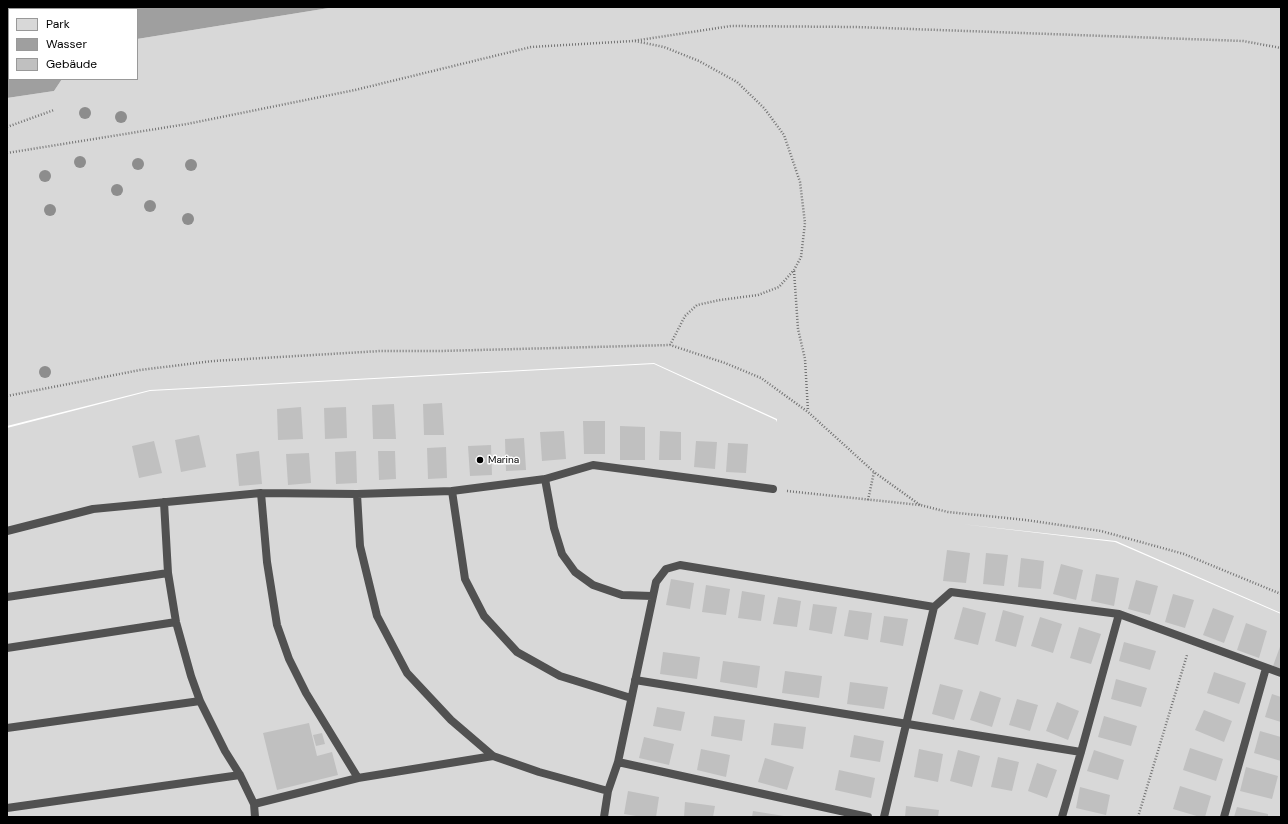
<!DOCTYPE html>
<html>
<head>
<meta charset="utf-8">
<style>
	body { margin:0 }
	#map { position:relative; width:1288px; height:824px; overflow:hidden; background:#fff; font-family:"DM Sans",sans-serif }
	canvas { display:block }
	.frame { position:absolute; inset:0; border:8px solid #000; pointer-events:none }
	.legend { position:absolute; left:8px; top:8px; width:130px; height:72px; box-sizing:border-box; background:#fff; border:1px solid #999; margin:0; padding:5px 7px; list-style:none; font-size:12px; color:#000 }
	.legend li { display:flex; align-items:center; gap:8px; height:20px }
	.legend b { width:20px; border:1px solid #999 }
</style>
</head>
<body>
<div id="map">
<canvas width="1288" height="824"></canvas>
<div class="frame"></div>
<ul class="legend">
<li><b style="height:11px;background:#d8d8d8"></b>Park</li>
<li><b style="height:11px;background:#9f9f9f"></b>Wasser</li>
<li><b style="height:11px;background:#c0c0c0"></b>Gebäude</li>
</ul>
</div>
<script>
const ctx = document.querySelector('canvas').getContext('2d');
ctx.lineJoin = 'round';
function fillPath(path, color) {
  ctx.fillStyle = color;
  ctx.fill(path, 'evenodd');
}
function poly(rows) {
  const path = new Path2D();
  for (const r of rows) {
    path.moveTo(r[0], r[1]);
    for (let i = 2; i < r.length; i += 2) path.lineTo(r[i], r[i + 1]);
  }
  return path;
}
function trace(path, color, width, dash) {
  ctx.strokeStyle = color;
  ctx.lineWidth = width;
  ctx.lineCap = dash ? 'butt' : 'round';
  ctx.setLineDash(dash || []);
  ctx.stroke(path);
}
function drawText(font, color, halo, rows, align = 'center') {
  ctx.font = font + ' "DM Sans",sans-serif';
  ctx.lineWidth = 3;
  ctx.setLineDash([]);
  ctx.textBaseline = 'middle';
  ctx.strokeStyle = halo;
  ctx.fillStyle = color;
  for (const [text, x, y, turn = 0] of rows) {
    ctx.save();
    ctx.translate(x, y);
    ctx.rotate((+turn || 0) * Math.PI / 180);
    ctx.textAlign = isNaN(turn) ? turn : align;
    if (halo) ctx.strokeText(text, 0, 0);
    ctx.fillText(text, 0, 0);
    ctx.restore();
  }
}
fillPath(poly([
	[335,7,1281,7,1281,613,1116,541,961,524,1115,542,1281,614,1281,817,7,817,7,428,150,391,654,364,776,420,777,422,777,419,654,363,150,390,7,426,7,98,54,91,62,79,137,79,137,39]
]), '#d8d8d8');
fillPath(poly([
	[7,7,335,7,137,39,137,9,9,9,9,79,62,79,54,91,7,98]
]), '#9f9f9f');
fillPath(poly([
	[442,403,444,435,424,435,423,404],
	[394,404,396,439,373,439,372,405],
	[301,407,303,439,278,440,277,409],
	[346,407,347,438,325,439,324,408],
	[583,421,605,421,605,454,584,454],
	[620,426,645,427,645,460,620,460],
	[564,431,566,459,542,461,540,432],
	[660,431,681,432,681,460,659,460],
	[199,435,206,467,181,472,175,440],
	[524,438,526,470,506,471,505,439],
	[154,441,162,473,139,478,132,446],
	[696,441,717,442,715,469,694,467],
	[728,443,748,444,746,473,726,472],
	[491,445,492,475,470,476,468,446],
	[446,447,447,478,428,479,427,448],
	[259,451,262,484,239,486,236,454],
	[356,451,357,483,336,484,335,452],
	[378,451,395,451,396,479,379,480],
	[309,453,311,483,288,485,286,454],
	[947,550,970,553,966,583,943,581],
	[986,553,1008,555,1004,586,983,584],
	[1021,558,1044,561,1041,589,1018,587],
	[1061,564,1083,570,1076,600,1053,594],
	[1096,574,1119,578,1114,606,1091,601],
	[671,579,694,583,690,609,666,605],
	[1136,580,1158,586,1150,615,1128,609],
	[706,585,730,589,726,615,702,612],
	[742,591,765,595,761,621,738,618],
	[1173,594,1194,600,1185,628,1165,622],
	[778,597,801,601,797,627,773,624],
	[813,604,837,607,832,634,809,630],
	[963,607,986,613,978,645,954,639],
	[1213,608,1234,616,1224,643,1203,635],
	[849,610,872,613,868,640,844,636],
	[1003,610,1024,616,1016,647,995,641],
	[884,616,908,619,903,646,880,642],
	[1040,617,1062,624,1053,653,1031,646],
	[1246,623,1267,631,1259,658,1237,650],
	[1079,627,1101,634,1091,664,1070,658],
	[1124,642,1156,651,1150,670,1119,661],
	[1281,644,1281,669,1273,666],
	[663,652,700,657,697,679,660,674],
	[723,661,760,666,757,688,720,682],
	[785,671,822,676,819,698,782,693],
	[1214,672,1246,683,1239,704,1207,693],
	[1116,679,1147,688,1141,707,1111,699],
	[850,682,888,687,884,709,847,704],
	[940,684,963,690,954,720,932,714],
	[980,691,1001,698,992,727,970,720],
	[1272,694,1281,697,1281,722,1265,717],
	[1017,699,1038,705,1030,731,1009,725],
	[1057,702,1079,711,1068,740,1046,731],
	[657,707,685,712,681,731,653,726],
	[1204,710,1232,721,1224,742,1195,730],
	[714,716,745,720,742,741,711,736],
	[1104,716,1137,726,1131,746,1098,737],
	[309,723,317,756,332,752,338,775,277,790,263,733],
	[774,723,806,727,803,749,771,745],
	[1260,731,1281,737,1281,761,1254,753],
	[322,733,325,744,316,746,313,735],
	[854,735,884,741,880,762,850,757],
	[644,737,674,744,669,765,639,758],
	[1190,748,1223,759,1216,781,1183,770],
	[701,749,730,755,726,777,697,770],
	[919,749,943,754,938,782,914,777],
	[958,750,980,756,972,787,950,781],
	[1094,750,1124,760,1118,780,1087,771],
	[998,757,1019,762,1012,791,991,787],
	[765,758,794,767,787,790,758,782],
	[1037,763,1057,770,1047,798,1028,791],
	[1246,767,1278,776,1272,799,1240,791],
	[839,770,875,778,871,798,835,790],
	[1180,786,1211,796,1205,817,1200,817,1173,809],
	[1080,787,1110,795,1106,815,1076,808],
	[628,791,659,797,656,817,642,817,624,814],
	[685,802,715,806,713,817,684,817],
	[906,806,939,810,938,817,905,817],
	[1237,807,1268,814,1268,817,1234,817],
	[753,811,784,816,784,817,752,817]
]), '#c0c0c0');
trace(poly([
	[635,41,664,47,699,61,737,82,764,108,784,135,800,182,805,223,801,257,794,270,779,287,758,295,720,300,697,305,685,316,670,345],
	[7,127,54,110],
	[7,153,187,124,355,90,531,47,633,41,731,26,856,27,1243,41,1281,48],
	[794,271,798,329,805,359,808,411],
	[7,396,140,370,213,361,380,351,440,351,670,345,725,363,761,378,808,412,874,472,920,505],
	[787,491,920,505,948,512,1026,520,1101,531,1184,554,1281,594],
	[868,500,874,472],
	[1138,817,1187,655]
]), '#737373', 2.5, [1, 2]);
trace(poly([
	[545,479,554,528,562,554,575,572,593,585,622,595,652,596],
	[452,491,465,579,484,616,517,652,560,676,631,698],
	[261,493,267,562,277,625,289,659,306,693,358,778],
	[357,494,360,546,377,616,407,673,451,720,493,756,539,772,608,791],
	[164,502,168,573,176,622,191,676,200,701,225,751,240,775,254,804,255,817],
	[7,531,93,509,261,493,357,494,452,491,545,479,593,465,773,489],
	[7,597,168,573],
	[7,648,176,622],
	[635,680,1081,752],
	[7,728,200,701],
	[618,762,868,817],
	[254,804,358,778,493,756],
	[7,808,240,775],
	[604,817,608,791,618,762,656,582,666,569,680,565,934,607,951,592,1119,614,1281,673],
	[884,817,934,607],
	[1062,817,1081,752,1119,614],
	[1224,817,1266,668]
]), '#515151', 8);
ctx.fillStyle = '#8d8d8d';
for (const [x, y] of [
	[85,113],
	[121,117],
	[80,162],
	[138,164],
	[191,165],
	[45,176],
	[117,190],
	[150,206],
	[50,210],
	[188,219],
	[45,372]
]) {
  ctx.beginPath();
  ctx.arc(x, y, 6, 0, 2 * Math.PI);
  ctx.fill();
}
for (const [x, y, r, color] of [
	[480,460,4,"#000"]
]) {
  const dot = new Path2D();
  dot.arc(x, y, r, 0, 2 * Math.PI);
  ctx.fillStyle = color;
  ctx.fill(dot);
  trace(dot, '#fff', 1.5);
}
drawText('10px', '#000', '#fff', [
	["Marina",488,460]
], 'left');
</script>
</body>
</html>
